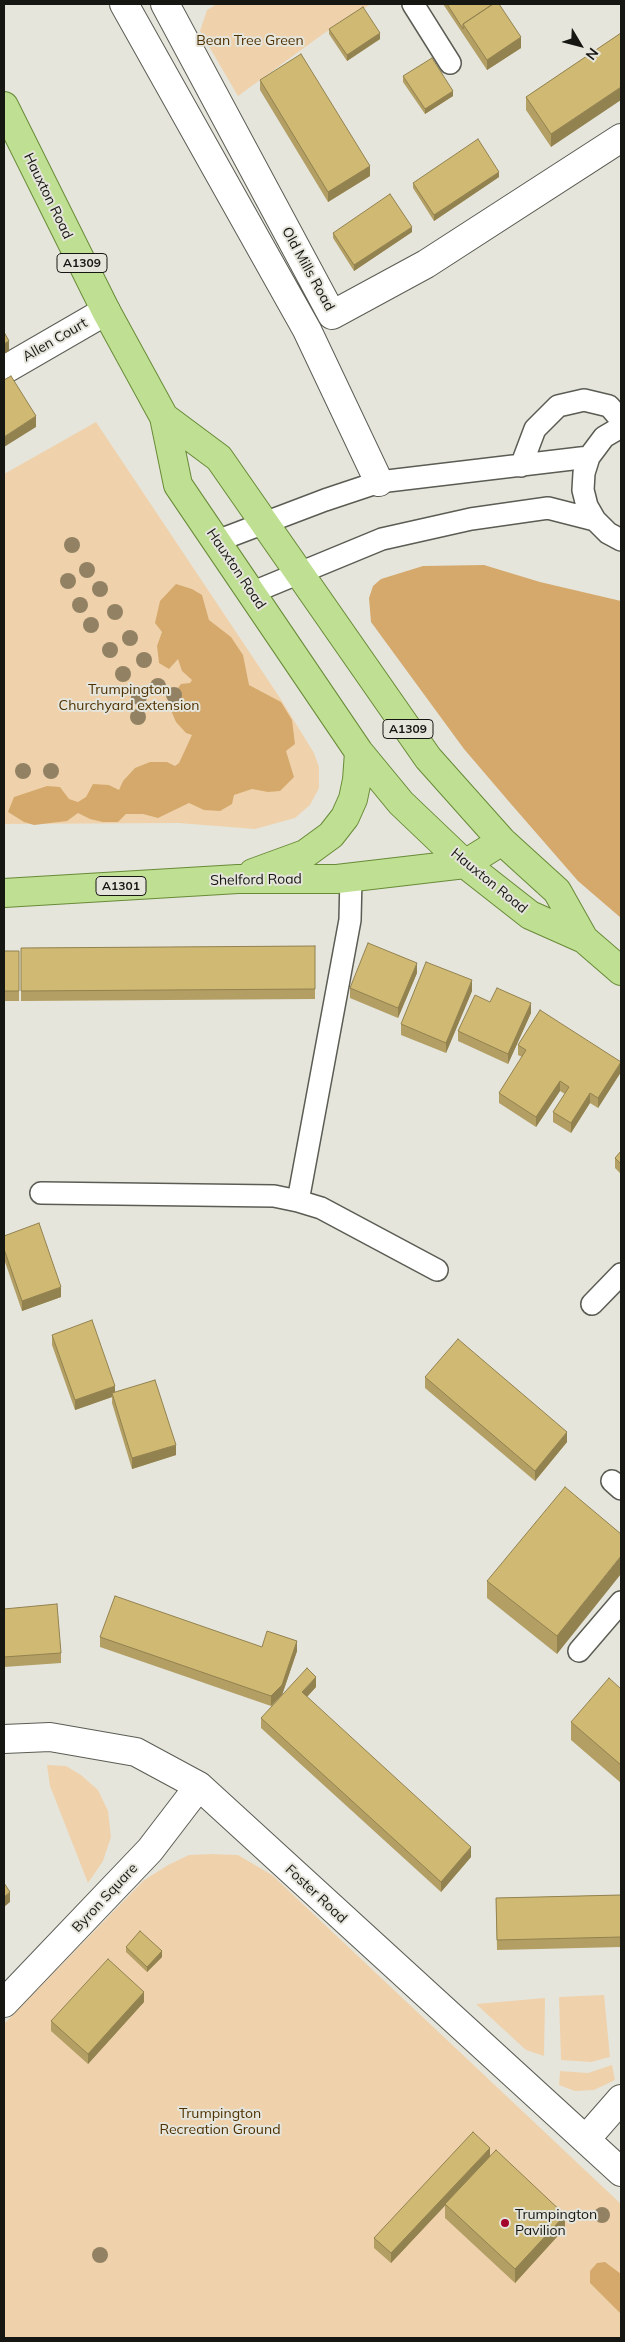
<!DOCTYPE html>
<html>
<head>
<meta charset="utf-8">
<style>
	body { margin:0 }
	#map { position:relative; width:625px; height:2342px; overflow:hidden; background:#e5e5dc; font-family:Mulish,sans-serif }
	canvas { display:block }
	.frame { position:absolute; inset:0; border:5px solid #161613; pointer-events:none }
	.north { position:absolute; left:555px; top:20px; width:50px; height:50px; -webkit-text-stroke:4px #e5e5dc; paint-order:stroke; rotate:127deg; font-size:14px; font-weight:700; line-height:20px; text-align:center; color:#161613 }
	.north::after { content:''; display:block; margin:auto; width:18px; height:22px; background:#161613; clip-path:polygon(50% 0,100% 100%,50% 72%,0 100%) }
</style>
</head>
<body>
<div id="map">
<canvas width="625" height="2342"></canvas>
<div class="frame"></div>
<div class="north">N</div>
</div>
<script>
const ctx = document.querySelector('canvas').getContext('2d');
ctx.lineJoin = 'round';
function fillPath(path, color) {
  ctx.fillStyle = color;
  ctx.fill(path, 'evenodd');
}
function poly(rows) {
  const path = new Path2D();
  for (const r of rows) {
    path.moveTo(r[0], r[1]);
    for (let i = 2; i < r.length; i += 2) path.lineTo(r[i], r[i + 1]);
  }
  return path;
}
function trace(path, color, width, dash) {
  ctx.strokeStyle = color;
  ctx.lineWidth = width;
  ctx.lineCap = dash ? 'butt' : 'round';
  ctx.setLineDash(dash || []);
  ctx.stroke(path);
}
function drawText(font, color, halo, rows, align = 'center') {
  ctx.font = font + ' Mulish,sans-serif';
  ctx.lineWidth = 4;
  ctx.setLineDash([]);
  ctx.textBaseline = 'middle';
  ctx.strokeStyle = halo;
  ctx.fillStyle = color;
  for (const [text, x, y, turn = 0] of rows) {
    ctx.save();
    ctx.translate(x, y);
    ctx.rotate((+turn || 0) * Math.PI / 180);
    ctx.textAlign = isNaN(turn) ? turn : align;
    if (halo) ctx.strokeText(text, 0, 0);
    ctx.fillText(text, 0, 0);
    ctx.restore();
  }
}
fillPath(poly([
	[217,4,371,4,323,34,238,96,200,31,207,10],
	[96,422,280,698,314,753,319,767,319,788,310,805,295,818,255,829,178,823,4,824,4,474],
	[47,1765,66,1766,81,1775,98,1790,108,1811,111,1837,103,1861,88,1883,50,1786],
	[212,1854,238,1855,272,1875,621,2204,621,2338,4,2338,4,2024,143,1881,168,1865,189,1855],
	[604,1995,610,2057,591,2062,561,2060,559,1997],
	[545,1998,544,2056,526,2050,476,2004],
	[612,2065,615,2080,594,2090,575,2091,559,2085,560,2071,588,2073]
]), '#efd2ac');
fillPath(poly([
	[484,565,540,582,621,601,621,918,578,881,511,804,464,749,371,622,369,598,373,586,381,579,423,566],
	[176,584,192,589,202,595,209,620,231,637,243,655,249,685,281,702,292,720,295,744,286,751,294,777,280,791,268,792,252,789,234,795,232,804,220,811,204,810,189,803,158,818,143,814,126,814,118,822,103,822,90,819,78,813,67,821,34,825,24,822,8,812,14,797,47,786,60,787,69,799,78,802,86,797,93,784,109,785,119,790,123,781,135,768,150,762,167,762,175,766,179,763,192,735,186,733,176,722,170,708,175,692,181,684,190,683,192,680,182,671,178,659,169,669,159,663,157,646,162,632,155,623,160,601],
	[605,2262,621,2274,621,2314,590,2283,590,2271,597,2263]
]), '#d5a96c');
const service = poly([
	[413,4,450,63],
	[621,427,604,437,589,457,584,473,583,490,587,506,595,520,608,533,621,540],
	[521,466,535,429,558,406,584,400,609,406,621,420],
	[217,541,325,500,379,482,589,457],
	[251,593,382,539,471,519,548,508,595,520],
	[41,1193,274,1196,298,1201,321,1208,437,1270],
	[298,1201,350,920,351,877],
	[592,1304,621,1274],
	[612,1481,621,1489],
	[579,1651,621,1602]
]);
const minor = poly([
	[124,4,307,330,379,482],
	[165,4,332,315,426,264,621,138],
	[4,370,106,311],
	[4,1739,50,1737,136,1752,199,1786,621,2172],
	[4,2003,150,1850,199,1786],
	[586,2139,621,2099]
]);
const primary = poly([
	[4,106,106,311,164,417,178,485,359,752,401,803,465,864,530,915,584,939,621,971],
	[164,417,219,458,428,758,502,841,557,891,584,939],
	[253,873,305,854,331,835,345,817,353,799,357,780,359,752],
	[4,893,238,879,337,879,465,864,502,841]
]);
trace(service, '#5b5c53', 24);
trace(minor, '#5b5c53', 30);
trace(primary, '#688b37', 30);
trace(service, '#fff', 21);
trace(minor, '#fff', 28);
trace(primary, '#bfdf92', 28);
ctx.fillStyle = '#928263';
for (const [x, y] of [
	[72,545],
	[87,570],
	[68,581],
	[100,589],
	[80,605],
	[115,612],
	[91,625],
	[130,638],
	[110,650],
	[144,660],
	[123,674],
	[158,686],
	[174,695],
	[139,697],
	[138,717],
	[23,771],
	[51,771],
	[602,2215],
	[100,2255]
]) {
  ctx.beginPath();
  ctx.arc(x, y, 8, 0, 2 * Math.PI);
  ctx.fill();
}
fillPath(poly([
	[443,4,499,4,521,48,487,70],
	[329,29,380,39,347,61,329,34],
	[621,33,551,147,526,110,526,97],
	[403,76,453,96,425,114,403,82],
	[260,80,370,176,328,202,260,90],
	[499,177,434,221,413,188,413,183],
	[412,232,354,271,333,238,333,233],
	[315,946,315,999,21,1001,21,948],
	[4,951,19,951,19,1001,4,1001],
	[417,973,398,1018,350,998,350,988],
	[472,991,446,1053,401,1035,401,1024],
	[490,1002,531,1013,508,1064,458,1041,458,1031],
	[518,1045,621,1072,598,1108,590,1103,571,1133,553,1122,553,1112,565,1094,560,1091,536,1127,499,1103,499,1093,522,1057,518,1055],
	[621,1151,621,1174,615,1168,615,1158],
	[4,1236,61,1297,22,1311,4,1259],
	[52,1335,115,1392,176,1455,132,1469,112,1403,112,1397,75,1410,52,1345],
	[425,1377,567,1442,535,1481,425,1388],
	[621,1534,557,1654,487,1598,487,1581],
	[4,1609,61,1653,61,1663,4,1667],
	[100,1637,262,1647,297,1651,282,1695,271,1706,100,1647],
	[316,1687,307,1697,471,1857,441,1892,261,1728,261,1718],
	[621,1689,621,1783,571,1740,571,1722],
	[621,1895,621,1947,497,1950,496,1898],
	[126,1947,162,1957,147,1972,126,1952],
	[144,2002,88,2064,51,2031,51,2021],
	[490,2157,565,2228,515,2283,445,2218,445,2205,391,2263,374,2248,374,2238]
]), '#b39f63');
fillPath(poly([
	[380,33,380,39,347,61,347,55],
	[521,37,521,48,487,70,487,60],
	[621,87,621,100,551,147,551,134],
	[453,91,453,96,425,114,425,109],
	[370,166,370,176,328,202,328,192],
	[499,172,499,177,434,221,434,215],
	[412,227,412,232,354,271,354,265],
	[9,341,9,351,4,354,4,344],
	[36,416,36,427,4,447,4,437],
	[417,963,417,973,398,1018,398,1008],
	[472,980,472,991,446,1053,446,1043],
	[531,1003,531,1013,508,1064,508,1054],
	[621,1062,621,1072,598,1108,598,1098],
	[560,1081,560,1091,536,1127,536,1117],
	[590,1093,590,1103,571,1133,571,1123],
	[61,1287,61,1297,22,1311,22,1301],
	[115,1386,115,1396,112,1393,112,1397,75,1410,75,1400],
	[567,1432,567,1442,535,1481,535,1471],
	[176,1445,176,1455,132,1469,132,1458],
	[621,1556,621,1574,557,1654,557,1636],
	[297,1641,297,1651,282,1695,271,1706,271,1696],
	[316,1677,316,1687,302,1702,302,1692],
	[471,1847,471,1857,441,1892,441,1882],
	[10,1892,10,1902,4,1907,4,1897],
	[162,1951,162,1957,147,1972,147,1967],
	[144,1992,144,2002,88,2064,88,2054],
	[490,2148,490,2158,391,2263,391,2253],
	[565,2215,565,2228,515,2283,515,2269]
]), '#928250');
const building = poly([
	[447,4,493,4,463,24,463,29,447,4],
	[493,4,499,4,521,37,487,60,463,24,493,4],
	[363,7,380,33,347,55,329,29,363,7],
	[621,33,621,87,551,134,526,97,621,33],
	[301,54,370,166,328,192,260,80,301,54],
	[432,58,453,91,425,109,403,76,432,58],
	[478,139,499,172,434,215,413,183,478,139],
	[390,194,412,227,354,265,333,233,390,194],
	[4,332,9,341,4,344,4,332],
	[11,376,36,416,4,437,4,380,11,376],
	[368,943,417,963,398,1008,350,988,368,943],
	[315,946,315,989,21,991,21,948,315,946],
	[4,951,19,951,19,991,4,991,4,951],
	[426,962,472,980,446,1043,401,1024,426,962],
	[497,988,531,1003,508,1054,458,1031,475,995,490,1002,497,988],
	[540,1010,621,1062,598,1098,590,1093,571,1123,553,1112,569,1087,560,1081,536,1117,499,1093,526,1050,518,1045,540,1010],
	[621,1151,621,1164,615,1158,621,1151],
	[39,1223,61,1287,22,1301,4,1249,4,1236,39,1223],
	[92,1320,115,1386,75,1400,52,1335,92,1320],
	[458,1339,567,1432,535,1471,425,1377,458,1339],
	[155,1380,176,1445,132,1458,112,1393,155,1380],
	[565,1487,621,1534,621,1556,557,1636,487,1581,565,1487],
	[115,1596,262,1647,267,1631,297,1641,282,1685,271,1696,100,1637,115,1596],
	[57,1604,61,1653,4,1657,4,1609,57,1604],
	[307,1668,316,1677,302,1692,471,1847,441,1882,261,1718,307,1668],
	[609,1678,621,1689,621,1765,571,1722,609,1678],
	[4,1883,10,1892,4,1897,4,1883],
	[621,1895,621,1937,497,1940,496,1898,621,1895],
	[140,1931,162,1951,147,1967,126,1947,140,1931],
	[108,1959,144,1992,88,2054,51,2021,108,1959],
	[473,2132,490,2148,391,2253,374,2238,473,2132],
	[496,2150,565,2215,515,2269,445,2204,496,2150]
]);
fillPath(building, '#d0b973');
trace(building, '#928250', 1);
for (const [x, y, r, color] of [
	[505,2223,5,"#a3052d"]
]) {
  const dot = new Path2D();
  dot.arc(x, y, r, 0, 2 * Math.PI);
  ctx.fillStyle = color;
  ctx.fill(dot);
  trace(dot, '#e5e5dc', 2);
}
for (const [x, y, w] of [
	[82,263,50],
	[408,729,50],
	[121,886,50]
]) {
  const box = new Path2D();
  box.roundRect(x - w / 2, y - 9.5, w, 19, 4);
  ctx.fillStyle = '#e5e5dc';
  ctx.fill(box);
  trace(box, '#161613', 1);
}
drawText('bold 12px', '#161613', null, [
	["A1309",82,263],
	["A1309",408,729],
	["A1301",121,886]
]);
drawText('14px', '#4f3100', '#e5e5dc', [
	["Bean Tree Green",250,41],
	["Trumpington",129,690],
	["Churchyard extension",129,706],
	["Trumpington",220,2114],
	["Recreation Ground",220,2130]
]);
drawText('14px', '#161613', '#e5e5dc', [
	["Hauxton Road",48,196,64],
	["Old Mills Road",308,269,61],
	["Allen Court",55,340,-30],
	["Hauxton Road",236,569,56],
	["Shelford Road",256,880,-1],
	["Hauxton Road",489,881,39],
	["Foster Road",316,1894,43],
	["Byron Square",105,1898,-47]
]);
drawText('14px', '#161613', '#e5e5dc', [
	["Trumpington",515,2215],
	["Pavilion",515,2231]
], 'left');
</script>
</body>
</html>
